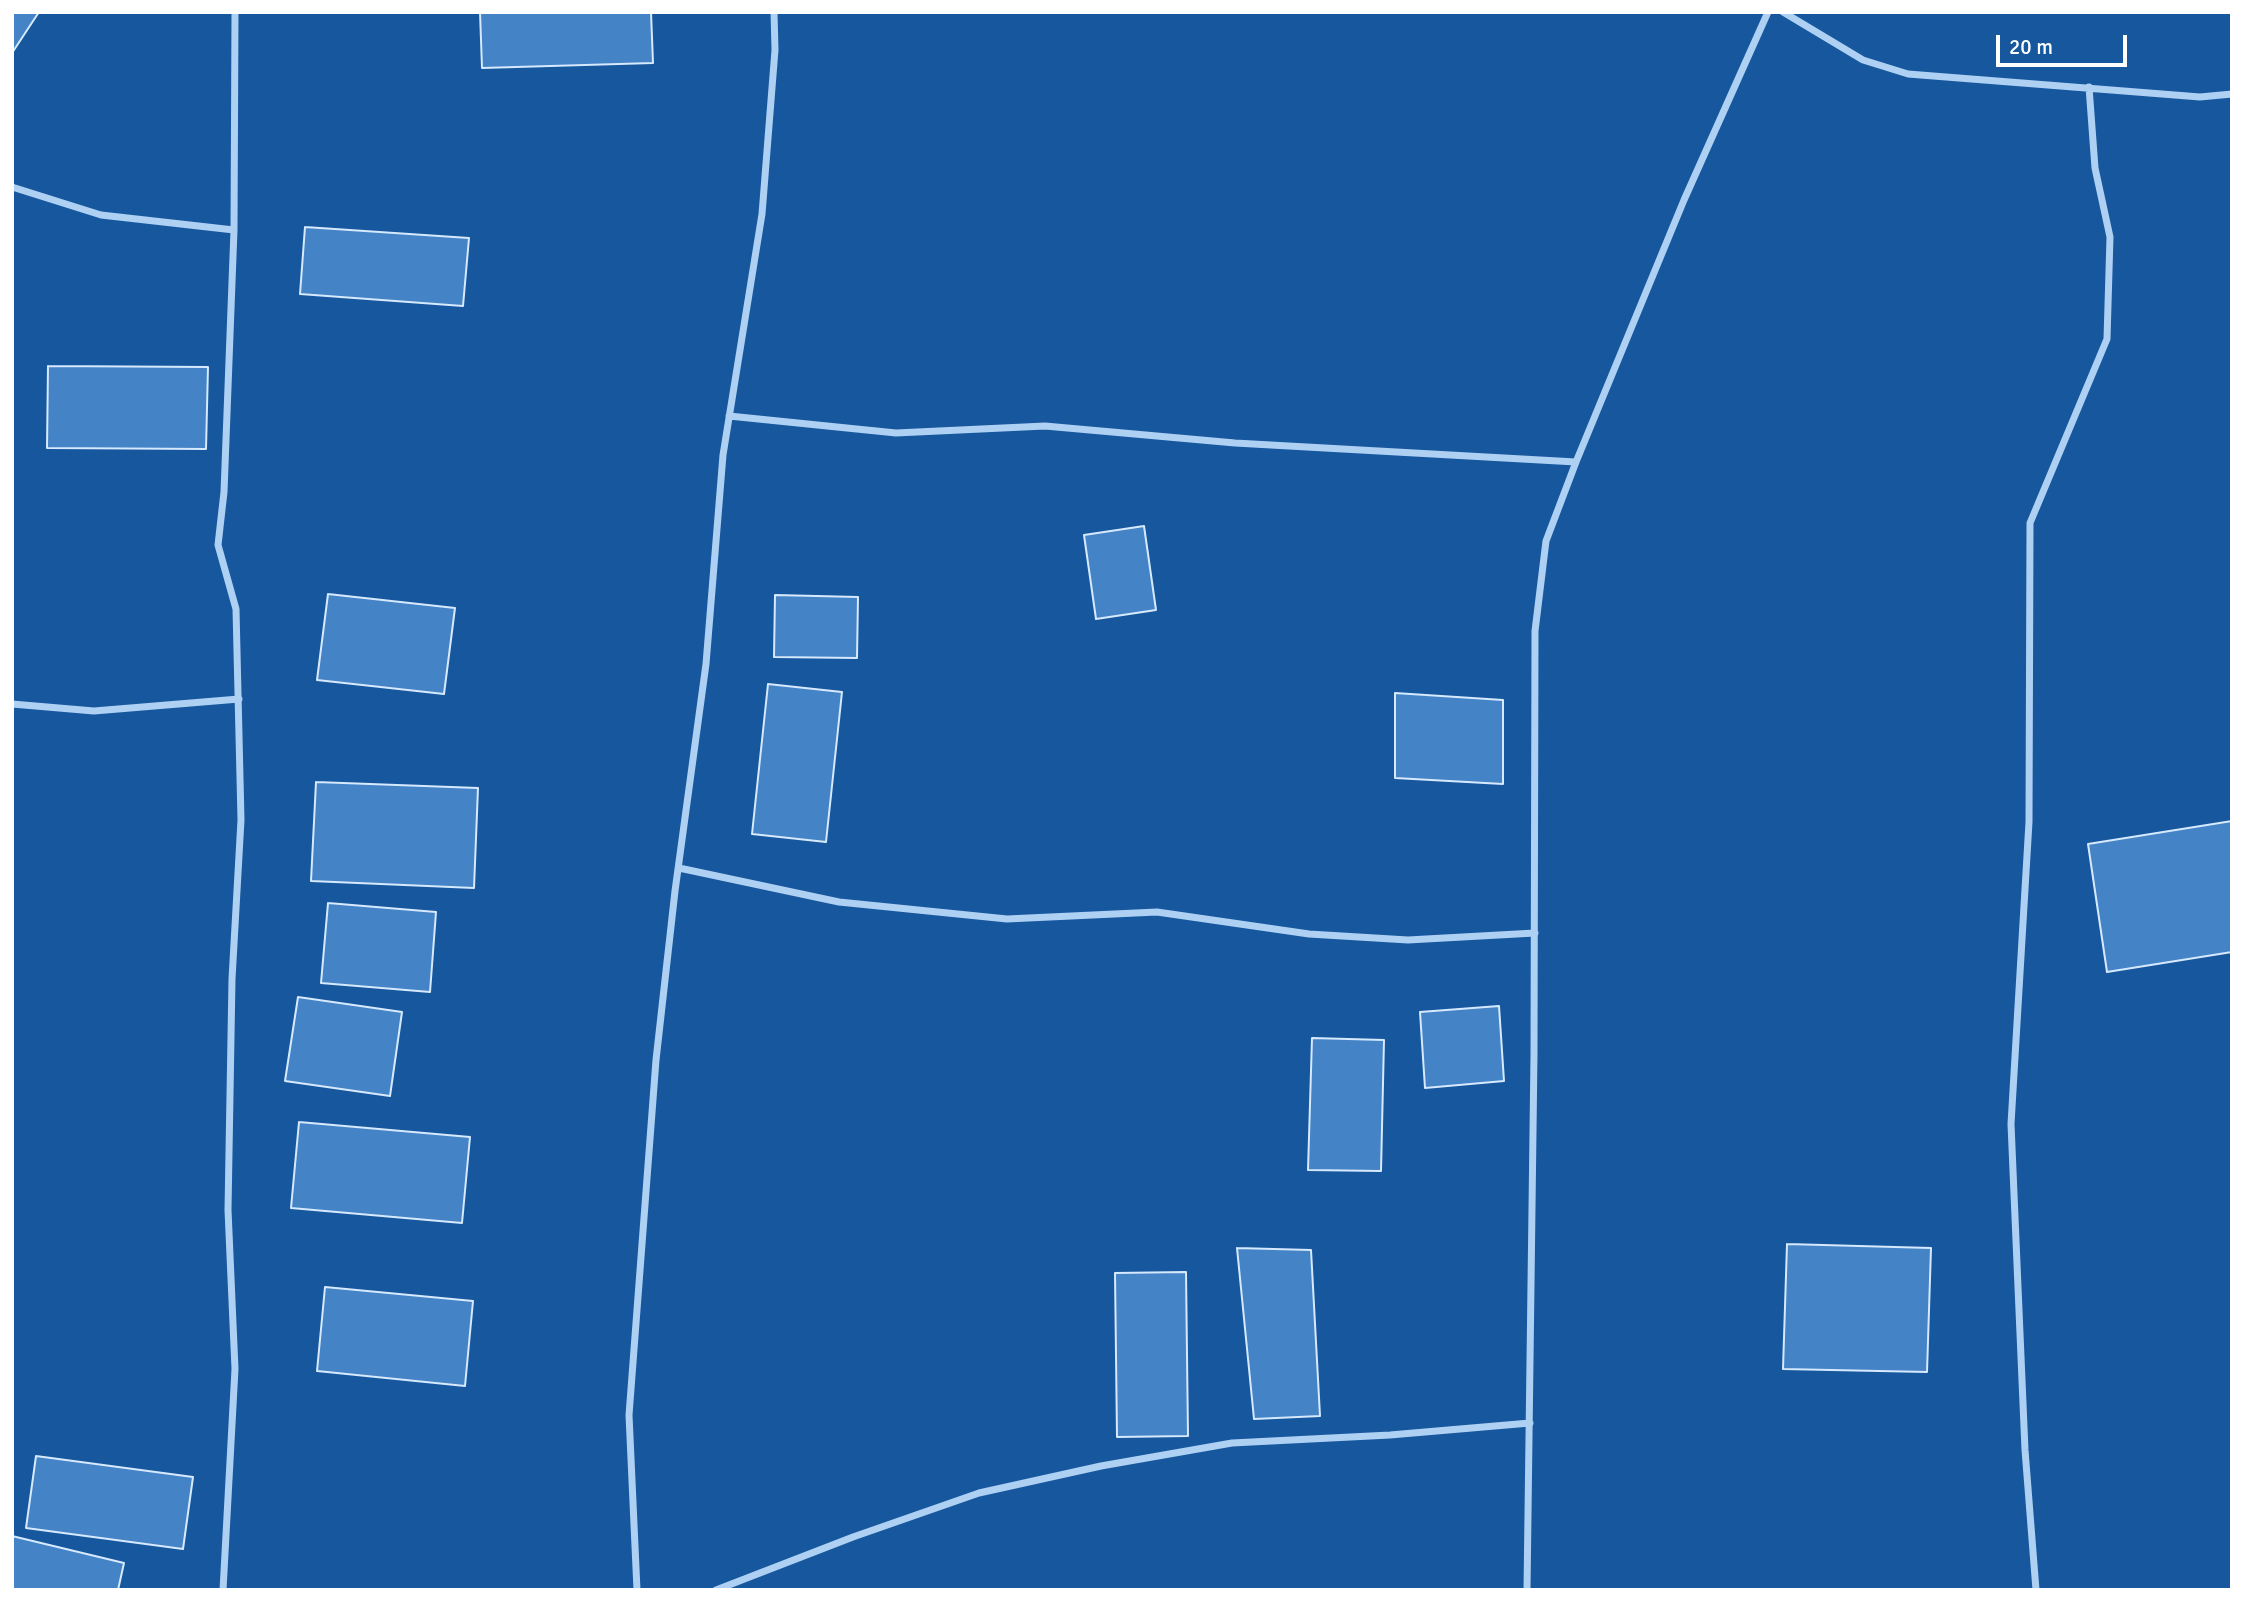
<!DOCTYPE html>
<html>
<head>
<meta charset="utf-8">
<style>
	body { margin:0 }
	#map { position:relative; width:2244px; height:1602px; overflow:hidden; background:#16579e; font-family:Signika,sans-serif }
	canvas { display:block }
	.frame { position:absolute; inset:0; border:14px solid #fff; pointer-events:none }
	.scale { position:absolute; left:1996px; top:35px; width:131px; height:32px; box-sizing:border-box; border:4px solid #fff; border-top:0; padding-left:9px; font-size:21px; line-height:24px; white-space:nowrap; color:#fff; -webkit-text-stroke:5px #16579e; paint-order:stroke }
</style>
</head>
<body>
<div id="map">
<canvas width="2244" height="1602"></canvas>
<div class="frame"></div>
<div class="scale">20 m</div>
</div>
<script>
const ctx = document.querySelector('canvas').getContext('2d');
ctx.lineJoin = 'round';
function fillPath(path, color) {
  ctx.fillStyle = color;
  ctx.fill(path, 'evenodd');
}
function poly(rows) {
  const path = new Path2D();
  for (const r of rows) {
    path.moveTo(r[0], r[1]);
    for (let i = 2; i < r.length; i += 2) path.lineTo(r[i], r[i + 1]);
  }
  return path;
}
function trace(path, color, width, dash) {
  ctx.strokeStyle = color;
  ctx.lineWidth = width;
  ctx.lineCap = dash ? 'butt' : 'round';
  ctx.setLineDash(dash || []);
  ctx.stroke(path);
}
const building = poly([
	[12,12,39,12,12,53,12,12],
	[480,12,651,12,653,63,482,68,480,12],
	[305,227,469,238,463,306,300,294,305,227],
	[48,366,208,367,206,449,47,448,48,366],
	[1144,526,1156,610,1096,619,1084,535,1144,526],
	[328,594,455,608,444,694,317,680,328,594],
	[775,595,858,597,857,658,774,657,775,595],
	[768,684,842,692,826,842,752,834,768,684],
	[1395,693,1503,700,1503,784,1395,778,1395,693],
	[316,782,478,788,474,888,311,881,316,782],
	[2232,821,2232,952,2107,972,2088,844,2232,821],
	[328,903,436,912,430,992,321,983,328,903],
	[298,997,402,1012,390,1096,285,1081,298,997],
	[1499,1006,1504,1081,1425,1088,1420,1012,1499,1006],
	[1312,1038,1384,1040,1381,1171,1308,1170,1312,1038],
	[299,1122,470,1137,462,1223,291,1208,299,1122],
	[1787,1244,1931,1248,1927,1372,1783,1369,1787,1244],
	[1237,1248,1311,1250,1320,1416,1254,1419,1237,1248],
	[1186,1272,1188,1436,1117,1437,1115,1273,1186,1272],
	[325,1287,473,1301,465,1386,317,1371,325,1287],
	[36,1456,193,1477,183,1549,26,1528,36,1456],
	[12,1536,124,1563,118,1590,12,1590,12,1536]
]);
fillPath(building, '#4483c5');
trace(building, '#d6e9fd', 2);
trace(poly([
	[1783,12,1863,60,1908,74,2200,97,2232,94],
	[12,187,101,215,234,230],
	[729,416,896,433,1045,426,1235,443,1576,462],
	[12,704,94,711,239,699],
	[679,868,839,902,1007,919,1157,912,1309,934,1408,940,1535,933],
	[223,1590,235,1369,228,1210,232,979,241,820,236,609,218,545,224,492,234,230,235,12],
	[637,1590,629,1415,656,1060,675,891,706,664,723,455,762,214,775,50,774,12],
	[716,1590,853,1537,979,1493,1101,1466,1232,1443,1390,1435,1530,1423],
	[1527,1590,1534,1055,1535,631,1546,541,1576,462,1684,200,1768,12],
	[2036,1590,2025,1450,2011,1124,2029,822,2030,523,2107,339,2110,237,2095,168,2089,87]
]), '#aed0f3', 7);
</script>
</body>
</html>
